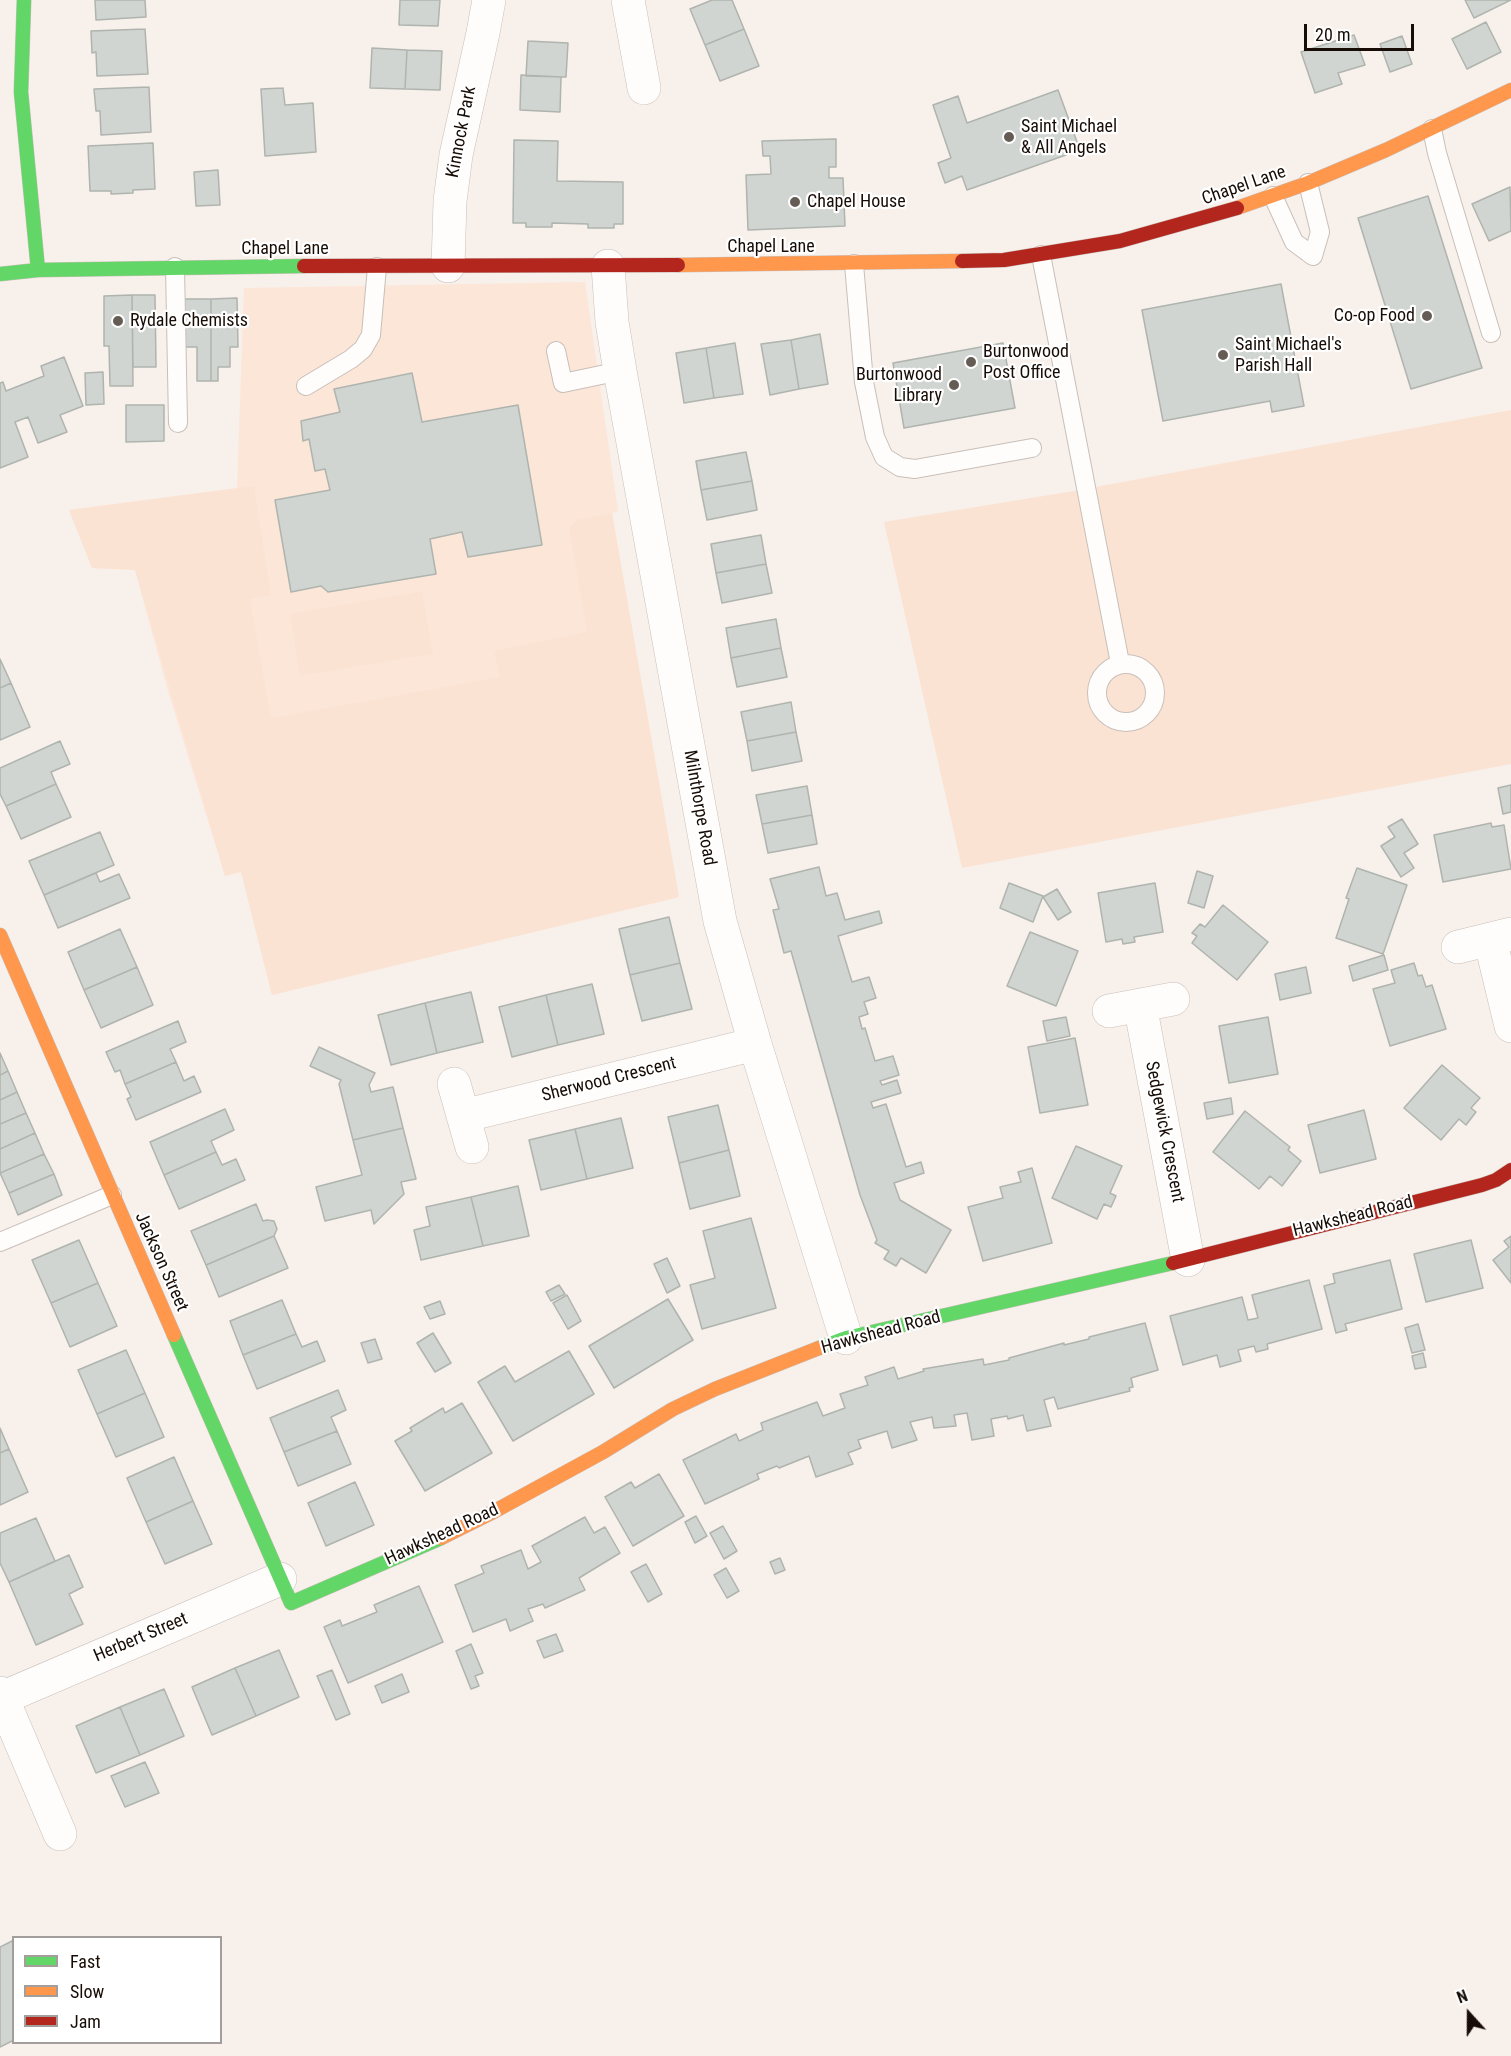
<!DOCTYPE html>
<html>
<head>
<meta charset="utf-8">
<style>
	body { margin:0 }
	#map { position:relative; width:1511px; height:2056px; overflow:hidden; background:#f8f0eb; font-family:"Roboto Condensed",sans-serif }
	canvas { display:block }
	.legend { position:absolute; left:12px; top:1936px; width:210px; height:108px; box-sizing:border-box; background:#fff; border:2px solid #a39e9b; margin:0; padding:8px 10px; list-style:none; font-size:18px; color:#180d06 }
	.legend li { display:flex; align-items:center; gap:12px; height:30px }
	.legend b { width:30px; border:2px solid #a39e9b }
	.north { position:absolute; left:1439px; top:1984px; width:60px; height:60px; -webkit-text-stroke:4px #fff; paint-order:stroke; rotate:339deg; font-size:16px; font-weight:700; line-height:24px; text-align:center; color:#180d06 }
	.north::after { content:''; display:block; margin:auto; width:21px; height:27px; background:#180d06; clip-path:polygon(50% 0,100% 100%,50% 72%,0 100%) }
	.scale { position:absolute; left:1304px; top:24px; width:110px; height:27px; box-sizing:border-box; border:3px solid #180d06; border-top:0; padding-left:8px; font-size:18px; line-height:21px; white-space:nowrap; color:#180d06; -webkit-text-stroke:4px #fff; paint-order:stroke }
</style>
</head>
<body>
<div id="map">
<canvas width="1511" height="2056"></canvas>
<ul class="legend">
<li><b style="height:8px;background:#63d668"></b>Fast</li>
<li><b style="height:8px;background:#ff974d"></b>Slow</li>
<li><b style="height:8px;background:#b3261e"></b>Jam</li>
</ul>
<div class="north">N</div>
<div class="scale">20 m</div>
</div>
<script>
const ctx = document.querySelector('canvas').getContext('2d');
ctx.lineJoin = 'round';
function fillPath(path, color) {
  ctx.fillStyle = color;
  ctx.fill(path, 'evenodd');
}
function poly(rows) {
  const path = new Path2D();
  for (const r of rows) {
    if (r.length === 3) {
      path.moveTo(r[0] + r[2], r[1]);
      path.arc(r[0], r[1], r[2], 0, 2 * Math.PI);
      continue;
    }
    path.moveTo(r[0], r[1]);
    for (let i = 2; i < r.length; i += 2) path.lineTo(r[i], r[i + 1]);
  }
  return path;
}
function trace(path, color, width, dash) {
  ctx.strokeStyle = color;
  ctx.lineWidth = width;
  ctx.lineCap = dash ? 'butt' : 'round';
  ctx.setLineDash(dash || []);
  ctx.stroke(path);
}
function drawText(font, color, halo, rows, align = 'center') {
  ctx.font = font + ' "Roboto Condensed",sans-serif';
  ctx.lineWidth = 4.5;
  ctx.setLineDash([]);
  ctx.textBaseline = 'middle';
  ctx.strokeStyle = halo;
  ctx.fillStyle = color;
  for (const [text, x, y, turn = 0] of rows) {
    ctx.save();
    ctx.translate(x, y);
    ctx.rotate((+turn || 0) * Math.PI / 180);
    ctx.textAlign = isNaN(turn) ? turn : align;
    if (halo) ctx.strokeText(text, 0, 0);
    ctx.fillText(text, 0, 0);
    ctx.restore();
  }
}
fillPath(poly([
	[585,282,618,511,612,513,679,897,272,995,241,872,225,876,168,691,135,570,92,568,69,510,237,488,244,288]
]), '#fce6d8');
fillPath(poly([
	[1511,410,1511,764,962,868,884,522,1074,491],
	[254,486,271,595,250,599,271,718,500,677,494,651,587,632,569,528,577,520,612,513,679,897,272,995,241,872,225,876,135,570,92,568,69,510],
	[422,591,433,654,300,676,290,614]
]), '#fbe3d3');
const building = poly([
	[95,0,145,0,146,17,96,20,95,0],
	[400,0,440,0,438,26,399,25,400,0],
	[712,0,732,0,744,29,705,45,690,9,712,0],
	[1465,0,1511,0,1474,18,1465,0],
	[1486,22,1501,52,1467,69,1452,39,1486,22],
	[145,29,148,74,97,76,96,52,92,53,91,31,145,29],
	[744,29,759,66,720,81,705,45,744,29],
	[1354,35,1365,65,1338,73,1342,84,1315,93,1301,52,1354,35],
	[1402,36,1412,64,1390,72,1380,44,1402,36],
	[528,41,568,43,566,77,526,76,528,41],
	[372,48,407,50,405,89,370,88,372,48],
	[407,50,442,51,440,90,405,89,407,50],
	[521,75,561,77,560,112,520,110,521,75],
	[149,87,151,132,101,135,100,111,96,111,94,89,149,87],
	[283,88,285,105,313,103,316,152,265,156,261,89,283,88],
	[1058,90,1080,150,967,190,962,176,945,183,938,163,951,158,933,105,958,96,967,123,1058,90],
	[836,139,836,167,829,167,829,178,843,178,845,226,748,230,746,175,771,174,770,156,763,156,762,141,836,139],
	[514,140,558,141,557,181,623,182,623,224,614,224,614,228,588,228,588,224,552,223,552,227,526,227,526,223,513,223,514,140],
	[153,143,155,189,133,190,133,193,111,194,111,191,90,191,88,146,153,143],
	[218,170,220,205,196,206,194,172,218,170],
	[1510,187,1511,231,1489,241,1472,204,1510,187],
	[1428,196,1482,368,1411,389,1358,218,1428,196],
	[1281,284,1304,406,1272,412,1270,401,1163,421,1142,310,1281,284],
	[132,295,155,295,156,367,133,367,132,295],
	[132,295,133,386,110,386,109,346,104,346,104,296,132,295],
	[237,298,238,347,230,347,230,367,218,367,218,381,211,381,211,299,237,298],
	[183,299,211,299,211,381,197,381,197,347,184,347,183,299],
	[820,334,828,384,799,389,791,340,820,334],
	[791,340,799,389,770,395,761,344,791,340],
	[735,343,743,394,714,398,706,348,735,343],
	[1003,343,1015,408,904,428,893,363,1003,343],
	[706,348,714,398,684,403,676,353,706,348],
	[64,357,83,406,60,415,67,432,38,443,28,417,15,422,28,457,0,468,0,383,3,382,6,391,44,376,41,366,64,357],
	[103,372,104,404,86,405,85,373,103,372],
	[412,373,422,422,518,405,542,545,468,557,462,532,430,539,436,574,328,592,321,586,291,592,275,500,330,490,325,469,315,471,309,439,303,441,301,421,340,412,334,389,412,373],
	[126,405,164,405,164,441,126,442,126,405],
	[746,452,752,481,701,490,696,461,746,452],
	[752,481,757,510,707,520,701,490,752,481],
	[761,535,766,564,716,573,711,544,761,535],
	[766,564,772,593,722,603,716,573,766,564],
	[776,619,781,648,731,658,726,628,776,619],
	[781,648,787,677,737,687,731,658,781,648],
	[0,659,11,683,0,688,0,659],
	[11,683,30,727,0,740,0,688,11,683],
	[791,702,796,732,747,741,741,712,791,702],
	[796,732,802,761,752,771,747,741,796,732],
	[60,741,70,764,51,772,56,784,6,806,0,794,0,768,60,741],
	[56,784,71,817,21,839,6,806,56,784],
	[1511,785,1511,812,1503,814,1498,788,1511,785],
	[807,786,812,815,762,824,756,795,807,786],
	[812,815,817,844,768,853,762,824,812,815],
	[1402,819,1418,844,1404,853,1414,868,1401,877,1381,846,1395,837,1388,827,1402,819],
	[1491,823,1492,827,1504,825,1511,869,1443,882,1434,835,1491,823],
	[100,832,114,865,44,895,29,861,100,832],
	[819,867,826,896,837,893,845,920,879,911,882,923,838,936,852,982,869,977,876,998,864,1002,868,1014,859,1017,862,1029,865,1028,875,1061,893,1056,899,1075,880,1081,882,1085,897,1080,901,1093,871,1102,873,1108,886,1104,906,1167,921,1162,924,1173,894,1183,900,1200,951,1230,926,1273,901,1258,896,1266,884,1259,889,1251,875,1243,877,1240,860,1195,791,951,784,953,773,910,779,909,770,879,819,867],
	[1357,868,1407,885,1383,954,1336,938,1349,899,1346,898,1357,868],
	[1197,871,1213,876,1204,908,1188,903,1197,871],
	[96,873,100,882,119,874,130,898,58,928,44,895,96,873],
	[1009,883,1043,896,1033,922,1000,908,1009,883],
	[1155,883,1163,932,1134,937,1135,942,1123,944,1122,939,1106,942,1098,893,1155,883],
	[1057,889,1071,912,1058,920,1043,897,1057,889],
	[1223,905,1268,942,1237,980,1192,943,1197,936,1192,933,1200,924,1205,927,1223,905],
	[669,917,680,963,630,975,619,929,669,917],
	[120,929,137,967,84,990,68,952,120,929],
	[1030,932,1078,951,1056,1006,1007,986,1030,932],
	[1384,955,1388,970,1353,981,1349,966,1384,955],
	[680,963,692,1009,642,1021,630,975,680,963],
	[1414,963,1418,976,1422,975,1426,987,1432,985,1446,1029,1390,1046,1373,989,1395,983,1391,970,1414,963],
	[137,967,153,1005,101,1028,84,990,137,967],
	[1306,967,1311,993,1280,1000,1275,974,1306,967],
	[592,984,604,1034,558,1045,546,995,592,984],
	[471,992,483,1042,437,1053,425,1003,471,992],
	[546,995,558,1045,512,1057,499,1007,546,995],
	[425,1003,437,1053,391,1065,378,1015,425,1003],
	[1066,1017,1070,1036,1047,1041,1043,1021,1066,1017],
	[1268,1017,1278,1074,1229,1083,1219,1026,1268,1017],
	[178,1021,186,1042,170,1049,176,1062,125,1084,120,1070,115,1072,106,1052,178,1021],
	[1075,1038,1088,1105,1040,1113,1028,1047,1075,1038],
	[319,1047,375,1073,369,1085,371,1092,393,1087,403,1128,353,1140,339,1084,341,1080,310,1066,319,1047],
	[0,1053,8,1071,0,1075,0,1053],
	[176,1062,184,1081,194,1076,201,1092,136,1120,127,1099,131,1097,125,1084,176,1062],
	[1442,1065,1480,1098,1471,1108,1476,1112,1466,1125,1459,1119,1441,1140,1404,1108,1442,1065],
	[8,1071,17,1092,0,1100,0,1075,8,1071],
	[17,1092,26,1113,0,1124,0,1100,17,1092],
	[1231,1098,1233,1114,1207,1119,1204,1103,1231,1098],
	[718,1105,729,1150,679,1163,668,1117,718,1105],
	[225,1109,234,1130,211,1141,216,1152,164,1175,150,1142,225,1109],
	[1364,1110,1376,1159,1320,1173,1308,1125,1364,1110],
	[1245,1111,1290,1147,1288,1150,1301,1161,1282,1186,1270,1176,1259,1189,1213,1152,1245,1111],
	[26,1113,35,1133,0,1149,0,1124,26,1113],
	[621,1118,633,1168,587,1179,575,1129,621,1118],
	[403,1128,416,1179,401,1182,404,1194,374,1224,371,1210,325,1221,316,1187,362,1175,353,1140,403,1128],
	[575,1129,587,1179,541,1190,529,1140,575,1129],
	[35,1133,44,1154,0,1173,0,1149,35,1133],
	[1076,1146,1122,1166,1110,1193,1116,1196,1111,1207,1104,1204,1097,1219,1052,1198,1076,1146],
	[729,1150,740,1196,690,1209,679,1163,729,1150],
	[216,1152,222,1165,236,1159,245,1180,179,1209,164,1175,216,1152],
	[44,1154,54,1174,9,1193,0,1173,44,1154],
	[1032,1168,1052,1243,983,1261,968,1207,1003,1198,1000,1187,1021,1182,1018,1172,1032,1168],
	[54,1174,62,1195,18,1215,9,1193,54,1174],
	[518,1186,529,1236,483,1246,471,1197,518,1186],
	[471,1197,483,1246,421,1260,414,1230,430,1226,426,1207,471,1197],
	[256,1204,263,1221,267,1220,274,1221,277,1229,274,1236,206,1265,191,1231,256,1204],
	[751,1218,776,1308,702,1329,690,1285,715,1278,703,1231,751,1218],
	[274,1236,288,1268,219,1297,206,1265,274,1236],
	[1511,1236,1511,1283,1493,1260,1509,1247,1504,1241,1511,1236],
	[79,1240,98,1283,51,1303,32,1260,79,1240],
	[1471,1240,1483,1288,1426,1302,1414,1254,1471,1240],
	[667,1258,680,1286,667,1293,654,1264,667,1258],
	[1390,1260,1402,1309,1345,1324,1347,1330,1336,1333,1324,1286,1335,1283,1333,1274,1390,1260],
	[1309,1280,1322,1329,1267,1344,1268,1349,1256,1352,1254,1346,1238,1350,1241,1361,1220,1367,1217,1355,1183,1365,1170,1316,1242,1297,1248,1320,1258,1318,1252,1295,1309,1280],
	[98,1283,117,1326,70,1347,51,1303,98,1283],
	[559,1285,565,1294,551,1301,546,1292,559,1285],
	[567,1295,581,1321,568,1329,553,1303,567,1295],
	[668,1299,693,1340,614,1388,589,1346,668,1299],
	[282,1300,296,1334,243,1355,230,1321,282,1300],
	[440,1301,445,1314,430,1319,424,1307,440,1301],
	[1145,1323,1158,1370,1131,1378,1133,1387,1129,1388,1130,1391,1058,1409,1054,1397,1044,1400,1051,1426,1027,1431,1023,1415,1008,1419,1007,1416,991,1419,994,1436,972,1440,967,1413,954,1415,956,1426,934,1428,932,1417,910,1422,917,1440,892,1448,887,1431,858,1440,861,1448,848,1453,853,1464,816,1477,809,1456,779,1468,777,1466,757,1474,759,1479,705,1504,683,1460,736,1434,739,1441,763,1430,761,1423,817,1402,823,1416,845,1408,840,1394,868,1385,865,1377,894,1367,898,1379,924,1371,923,1369,983,1359,984,1365,1009,1360,1009,1358,1064,1343,1064,1345,1089,1339,1089,1337,1145,1323],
	[1418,1324,1425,1350,1412,1353,1405,1328,1418,1324],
	[433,1333,451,1363,435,1372,417,1343,433,1333],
	[296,1334,302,1347,317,1341,325,1361,257,1389,243,1355,296,1334],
	[375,1339,382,1359,368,1363,361,1343,375,1339],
	[126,1350,145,1393,97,1414,78,1370,126,1350],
	[569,1351,594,1394,513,1441,478,1382,505,1366,515,1382,569,1351],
	[1423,1353,1426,1367,1415,1369,1412,1356,1423,1353],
	[338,1390,346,1410,331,1417,337,1431,284,1452,270,1418,338,1390],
	[145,1393,164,1437,116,1457,97,1414,145,1393],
	[462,1403,492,1453,425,1491,395,1441,412,1431,410,1428,443,1408,445,1413,462,1403],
	[0,1428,9,1449,0,1453,0,1428],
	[337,1431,351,1464,298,1486,284,1452,337,1431],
	[9,1449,28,1492,0,1505,0,1453,9,1449],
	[174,1457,193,1501,146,1522,127,1478,174,1457],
	[659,1474,684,1516,633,1546,605,1497,631,1482,635,1488,659,1474],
	[355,1482,374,1525,326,1546,308,1503,355,1482],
	[193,1501,212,1544,165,1564,146,1522,193,1501],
	[696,1516,707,1536,695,1543,685,1522,696,1516],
	[585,1517,594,1533,605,1527,620,1553,579,1578,585,1590,545,1608,543,1604,528,1609,533,1621,510,1631,506,1619,473,1632,455,1585,484,1573,481,1566,521,1550,528,1569,541,1562,532,1546,585,1517],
	[36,1518,55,1561,9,1582,0,1563,0,1533,36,1518],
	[723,1526,737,1551,724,1559,710,1533,723,1526],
	[69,1555,83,1587,69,1594,83,1624,36,1645,9,1582,69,1555],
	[780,1558,785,1570,775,1574,770,1562,780,1558],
	[646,1564,662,1594,648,1602,631,1572,646,1564],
	[726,1568,739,1591,727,1598,714,1575,726,1568],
	[419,1586,443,1642,348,1683,324,1627,340,1620,342,1626,377,1612,374,1605,419,1586],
	[556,1634,563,1651,544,1658,537,1641,556,1634],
	[471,1644,483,1673,475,1676,479,1686,471,1689,456,1651,471,1644],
	[279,1650,299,1697,256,1716,235,1668,279,1650],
	[235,1668,256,1716,212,1735,192,1687,235,1668],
	[332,1670,350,1714,336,1720,317,1676,332,1670],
	[402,1674,409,1692,382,1703,375,1686,402,1674],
	[164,1689,184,1736,140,1755,120,1707,164,1689],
	[120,1707,140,1755,96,1773,76,1726,120,1707],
	[145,1762,159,1793,125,1807,111,1776,145,1762],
	[14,1940,14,2040,0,2047,0,1947,14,1940]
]);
fillPath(building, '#d1d5d1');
trace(building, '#afb4af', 1.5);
const lane = poly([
	[1432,129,1437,153,1491,333],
	[1273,196,1294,242,1313,256,1320,232,1308,183],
	[1041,255,1120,663],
	[854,264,864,382,875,437,884,457,900,467,915,469,1032,448],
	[175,267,178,423],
	[556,351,563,383,620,371],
	[306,386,351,359,363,349,371,335,377,267],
	[1126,693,29],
	[0,1242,112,1195]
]);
const street = poly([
	[628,0,644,88],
	[448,266,450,201,456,155,483,33,489,0],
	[608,266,612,322,620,371,720,921,755,1044,846,1338],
	[1490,939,1511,1026],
	[1458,947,1511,934],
	[1140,1005,1188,1260],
	[1109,1011,1173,999],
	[454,1084,472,1147],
	[463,1116,755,1044],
	[0,1693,60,1834],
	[2,1698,280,1579]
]);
const fast = poly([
	[24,0,21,92,38,270],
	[0,274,38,270,304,266],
	[174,1335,291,1603,441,1538],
	[819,1348,846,1338,1173,1263]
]);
const slow = poly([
	[1237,208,1308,183,1386,150,1511,90],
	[678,265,962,261],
	[0,935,174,1335],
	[441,1538,493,1512,603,1452,673,1409,715,1389,819,1348]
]);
const jam = poly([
	[962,261,1004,260,1120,241,1237,208],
	[304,266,678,265],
	[1173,1263,1482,1185,1496,1180,1511,1170]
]);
trace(lane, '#c9bfb9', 20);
trace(street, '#c9bfb9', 34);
trace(fast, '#c9bfb9', 15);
trace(slow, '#c9bfb9', 15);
trace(jam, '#c9bfb9', 15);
trace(lane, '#fefdfc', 18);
trace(street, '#fefdfc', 33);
trace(fast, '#63d668', 14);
trace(slow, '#ff974d', 14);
trace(jam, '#b3261e', 14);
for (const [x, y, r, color] of [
	[1009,137,6,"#665c56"],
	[795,202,6,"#665c56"],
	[1427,316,6,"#665c56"],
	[118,321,6,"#665c56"],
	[1223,355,6,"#665c56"],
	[971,362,6,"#665c56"],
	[954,385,6,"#665c56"]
]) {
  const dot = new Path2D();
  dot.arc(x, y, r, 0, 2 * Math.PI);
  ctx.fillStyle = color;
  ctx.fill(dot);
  trace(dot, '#fff', 2);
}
drawText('18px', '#180d06', '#fff', [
	["Saint Michael",1021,127],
	["& All Angels",1021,148],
	["Chapel House",807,202],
	["Co-op Food",1415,316,"right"],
	["Rydale Chemists",130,321],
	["Saint Michael's",1235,345],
	["Parish Hall",1235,366],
	["Burtonwood",983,352],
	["Post Office",983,373],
	["Burtonwood",942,375,"right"],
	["Library",942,396,"right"]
], 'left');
drawText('18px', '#180d06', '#fff', [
	["Kinnock Park",462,132,-79],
	["Chapel Lane",1244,186,-19],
	["Chapel Lane",771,247],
	["Chapel Lane",285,249],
	["Milnthorpe Road",699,808,80],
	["Sherwood Crescent",609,1080,-14],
	["Sedgewick Crescent",1164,1132,79],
	["Hawkshead Road",1353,1217,-14],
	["Jackson Street",161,1262,66],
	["Hawkshead Road",881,1333,-15],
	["Hawkshead Road",442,1535,-25],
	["Herbert Street",141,1638,-23]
]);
</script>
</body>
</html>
